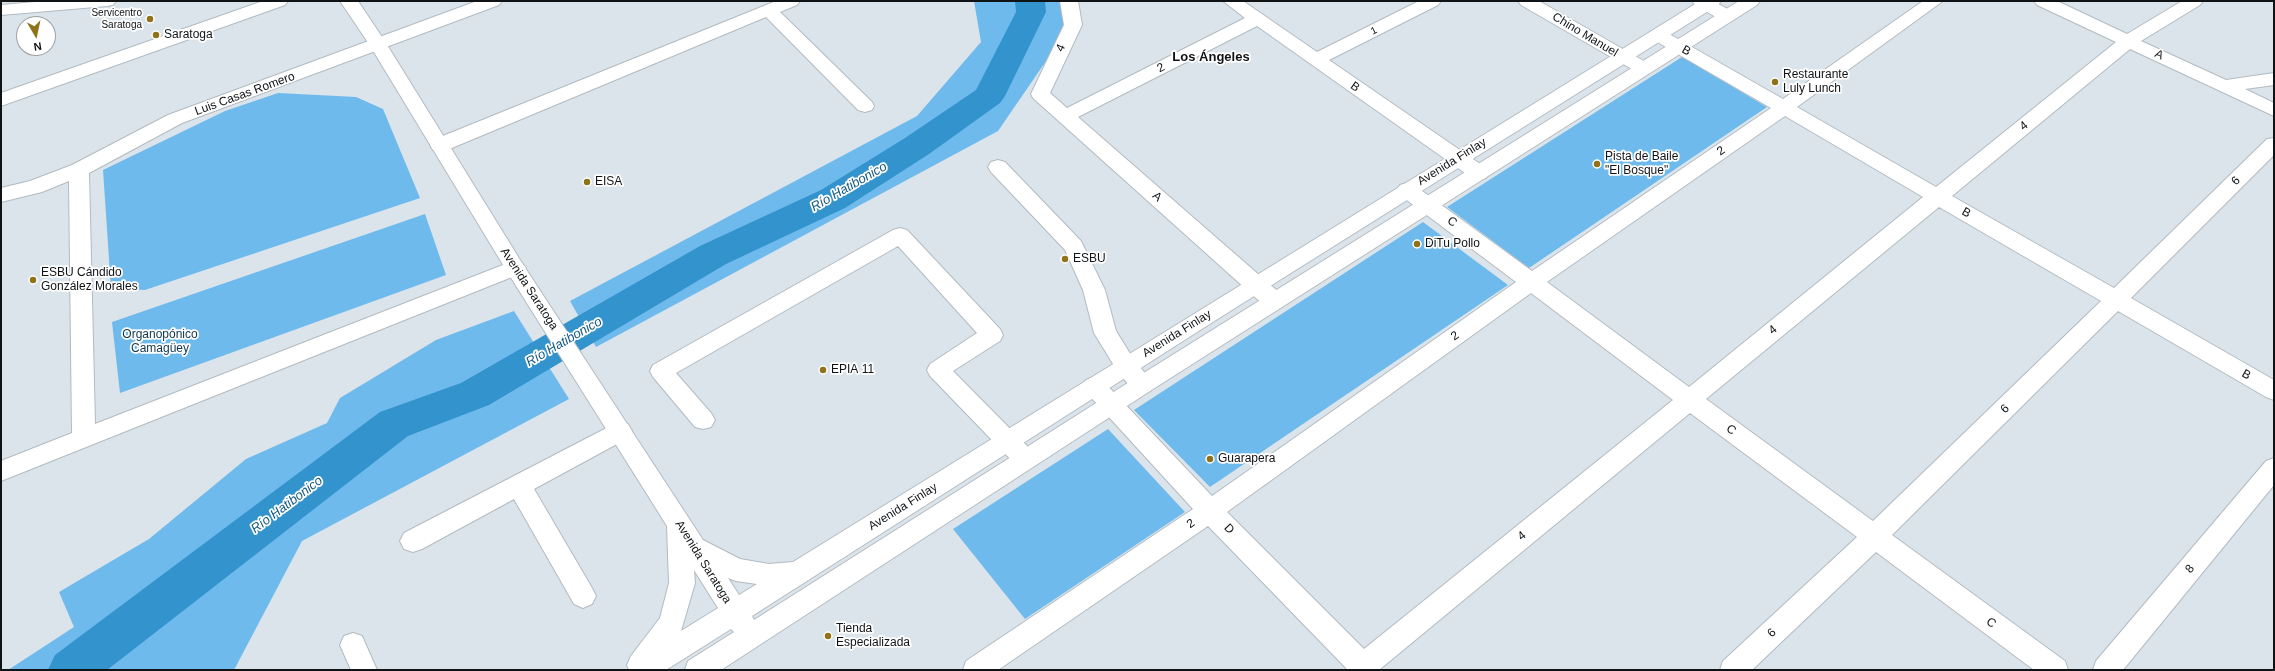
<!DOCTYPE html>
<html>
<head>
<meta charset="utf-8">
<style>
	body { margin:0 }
	#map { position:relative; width:2275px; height:671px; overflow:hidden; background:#dbe4ea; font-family:Arial,sans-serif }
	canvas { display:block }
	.frame { position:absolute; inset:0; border:2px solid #101316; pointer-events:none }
	.north { position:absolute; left:16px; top:16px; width:40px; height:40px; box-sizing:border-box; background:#fff; border:1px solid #9fa1a2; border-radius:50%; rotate:171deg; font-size:11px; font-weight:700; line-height:16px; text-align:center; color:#101316 }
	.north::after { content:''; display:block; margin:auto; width:14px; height:18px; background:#907318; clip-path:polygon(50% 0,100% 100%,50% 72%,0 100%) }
</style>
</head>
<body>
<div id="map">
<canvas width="2275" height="671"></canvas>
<div class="frame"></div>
<div class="north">N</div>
</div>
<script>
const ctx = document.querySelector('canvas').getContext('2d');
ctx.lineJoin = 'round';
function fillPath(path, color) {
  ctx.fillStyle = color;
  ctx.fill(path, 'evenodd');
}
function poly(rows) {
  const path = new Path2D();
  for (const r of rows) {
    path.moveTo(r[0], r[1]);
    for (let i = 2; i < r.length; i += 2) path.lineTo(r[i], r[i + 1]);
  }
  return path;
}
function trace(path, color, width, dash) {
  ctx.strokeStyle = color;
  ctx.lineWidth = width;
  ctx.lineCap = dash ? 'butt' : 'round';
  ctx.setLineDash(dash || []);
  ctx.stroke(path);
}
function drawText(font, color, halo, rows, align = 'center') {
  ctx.font = font + ' Arial,sans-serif';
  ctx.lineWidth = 3.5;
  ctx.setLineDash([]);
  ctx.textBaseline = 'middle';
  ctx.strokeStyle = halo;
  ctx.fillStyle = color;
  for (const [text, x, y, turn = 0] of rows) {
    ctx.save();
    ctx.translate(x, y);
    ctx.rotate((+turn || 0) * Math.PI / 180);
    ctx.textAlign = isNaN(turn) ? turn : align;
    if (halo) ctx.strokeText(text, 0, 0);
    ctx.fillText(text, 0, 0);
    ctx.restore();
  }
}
fillPath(poly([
	[974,1,1067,1,1066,32,998,131,596,347,570,301,917,116,981,42],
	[1682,57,1767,107,1529,268,1447,207],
	[278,93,356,97,383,109,420,198,145,290,111,289,103,170,225,111],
	[425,214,446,275,120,393,112,322],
	[1423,222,1508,285,1210,487,1134,410],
	[514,311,569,399,302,541,234,670,8,670,74,627,59,592,149,539,246,459,327,423,340,398,436,340],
	[1108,429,1185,512,1025,619,953,529]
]), '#6ebaed');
fillPath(poly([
	[1015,1,1045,1,1046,12,1005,96,1000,103,929,154,845,208,726,264,489,405,408,436,107,670,48,670,55,655,380,412,461,383,700,246,821,190,905,138,976,90,1016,12,1015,1]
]), '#3393cd');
const minor = poly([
	[46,1,116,1,113,5,107,6,1,15,1,5,46,1],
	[263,1,288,1,285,5,1,106,1,93,263,1],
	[477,1,502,1,499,5,182,123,89,173,95,424,508,263,515,260,522,263,526,268,522,273,1,481,1,461,72,433,69,181,42,192,1,202,1,188,30,181,72,165,168,115,477,1],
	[776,1,800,1,797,5,780,12,872,102,874,106,872,110,865,112,858,110,766,17,447,150,440,151,433,150,430,145,433,140,776,1],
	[1060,1,1078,1,1082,25,1050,93,1067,108,1245,18,1223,1,1243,1,1317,52,1419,1,1441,1,1438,5,1329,60,1486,168,1489,173,1486,178,1479,180,1472,178,1257,26,1078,117,1282,295,1285,301,1282,307,1274,309,1266,307,1033,98,1031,94,1064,25,1060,1],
	[1518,1,1539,1,1649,64,1652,68,1649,72,1643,74,1637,72,1521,5,1518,1],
	[1692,1,1713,1,1733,12,1736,16,1733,20,1721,20,1695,5,1692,1],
	[1923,1,1943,1,1797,107,1936,187,2116,42,2037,5,2034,1,2057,1,2127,34,2182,1,2203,1,2200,5,2141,41,2226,80,2274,73,2274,85,2245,89,2274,103,2274,116,2130,49,1952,196,2114,288,2267,139,2274,138,2274,155,2131,298,2274,380,2274,400,2266,397,2118,311,1892,535,2065,661,2068,670,2034,670,1876,552,1752,670,1720,670,1723,661,1857,537,1690,413,1379,670,1346,670,1346,668,1208,526,998,670,963,670,966,661,1193,509,1086,392,1083,386,1086,380,1094,377,1102,380,1212,496,1516,282,1400,195,1397,190,1400,185,1407,183,1414,185,1532,271,1771,108,1652,39,1649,35,1652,31,1664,31,1783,99,1923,1],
	[1785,116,1923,197,1689,387,1547,282,1785,116],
	[1939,207,2101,301,1873,521,1706,399,1939,207],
	[1531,293,1673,400,1364,649,1227,512,1531,293],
	[998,160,1005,162,1081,241,1105,290,1116,331,1134,360,1150,379,1153,385,1150,391,1142,394,1134,391,1118,372,1094,333,1083,290,1065,250,991,172,988,167,991,162,998,160],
	[900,228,907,230,1000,329,1003,335,1000,341,953,371,1033,452,1037,459,1033,466,1025,469,1017,466,930,376,927,370,930,364,977,333,898,246,676,373,711,413,715,420,711,427,703,429,695,427,653,377,650,371,653,365,893,230,900,228],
	[620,421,628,424,632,431,628,438,534,489,592,588,596,596,592,604,583,608,574,604,514,499,422,549,413,552,404,549,400,541,404,533,620,421],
	[2274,458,2274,485,2123,670,2093,670,2096,661,2266,461,2274,458],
	[353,633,362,636,377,670,351,670,340,645,344,636,353,633]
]);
const major = poly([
	[340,1,358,1,384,40,522,263,703,540,740,559,769,564,793,562,1700,1,1721,1,1718,5,1216,320,752,616,754,620,1134,379,1739,1,1760,1,1757,5,1150,391,721,670,685,670,688,661,734,632,731,629,666,670,629,670,627,665,631,656,660,618,669,583,667,526,508,273,369,44,340,1],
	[694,570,718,608,681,631,695,583,694,570],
	[728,578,736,581,757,584,739,595,728,578]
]);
trace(minor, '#b2bbc1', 2);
trace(major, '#b2bbc1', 2);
fillPath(minor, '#fff');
fillPath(major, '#fff');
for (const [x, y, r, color] of [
	[150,19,4,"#907318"],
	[156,35,4,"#907318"],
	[1775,82,4,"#907318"],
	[1597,164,4,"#907318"],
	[587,182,4,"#907318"],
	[1417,244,4,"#907318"],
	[1065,259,4,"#907318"],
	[33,280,4,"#907318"],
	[823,370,4,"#907318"],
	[1210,459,4,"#907318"],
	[828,636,4,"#907318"]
]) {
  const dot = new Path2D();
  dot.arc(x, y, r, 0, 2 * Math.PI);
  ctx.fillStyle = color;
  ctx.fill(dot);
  trace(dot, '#fff', 1.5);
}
drawText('10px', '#101316', '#fff', [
	["Servicentro",142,13],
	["Saratoga",142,25]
], 'right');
drawText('10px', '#101316', '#fff', [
	["1",1374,31,-27]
]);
drawText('12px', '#101316', '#fff', [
	["Saratoga",164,35],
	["Restaurante",1783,75],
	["Luly Lunch",1783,89],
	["Pista de Baile",1605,157],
	["\"El Bosque\"",1605,171],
	["EISA",595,182],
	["DiTu Pollo",1425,244],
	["ESBU",1073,259],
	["ESBU Cándido",41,273],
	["González Morales",41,287],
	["EPIA 11",831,370],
	["Guarapera",1218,459],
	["Tienda",836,629],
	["Especializada",836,643]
], 'left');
drawText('12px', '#101316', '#fff', [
	["Chino Manuel",1585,35,31],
	["4",1061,48,-65],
	["B",1686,51,30],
	["A",2159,55,25],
	["2",1161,68,-27],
	["B",1355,87,35],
	["Luis Casas Romero",245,94,-20],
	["4",2024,126,-39],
	["2",1721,151,-35],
	["Avenida Finlay",1452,162,-32],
	["6",2236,181,-45],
	["A",1157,197,41],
	["B",1966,213,30],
	["C",1452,222,37],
	["Avenida Saratoga",529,289,57],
	["4",1773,330,-39],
	["Avenida Finlay",1177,334,-32],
	["2",1455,336,-35],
	["B",2246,375,30],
	["6",2005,409,-44],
	["C",1731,430,37],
	["Avenida Finlay",903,507,-32],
	["2",1191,524,-34],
	["D",1229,529,46],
	["4",1522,536,-39],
	["Avenida Saratoga",703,562,58],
	["8",2190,569,-50],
	["C",1991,623,37],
	["6",1772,633,-43]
]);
drawText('12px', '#0e364e', '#fff', [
	["Organopónico",160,335],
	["Camagüey",160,349]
]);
drawText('bold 13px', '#101316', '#fff', [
	["Los Ángeles",1211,57]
]);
drawText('italic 13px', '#125880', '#fff', [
	["Río Hatibonico",849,187,-30],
	["Río Hatibonico",564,342,-30],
	["Río Hatibonico",287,505,-37]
]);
</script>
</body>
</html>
